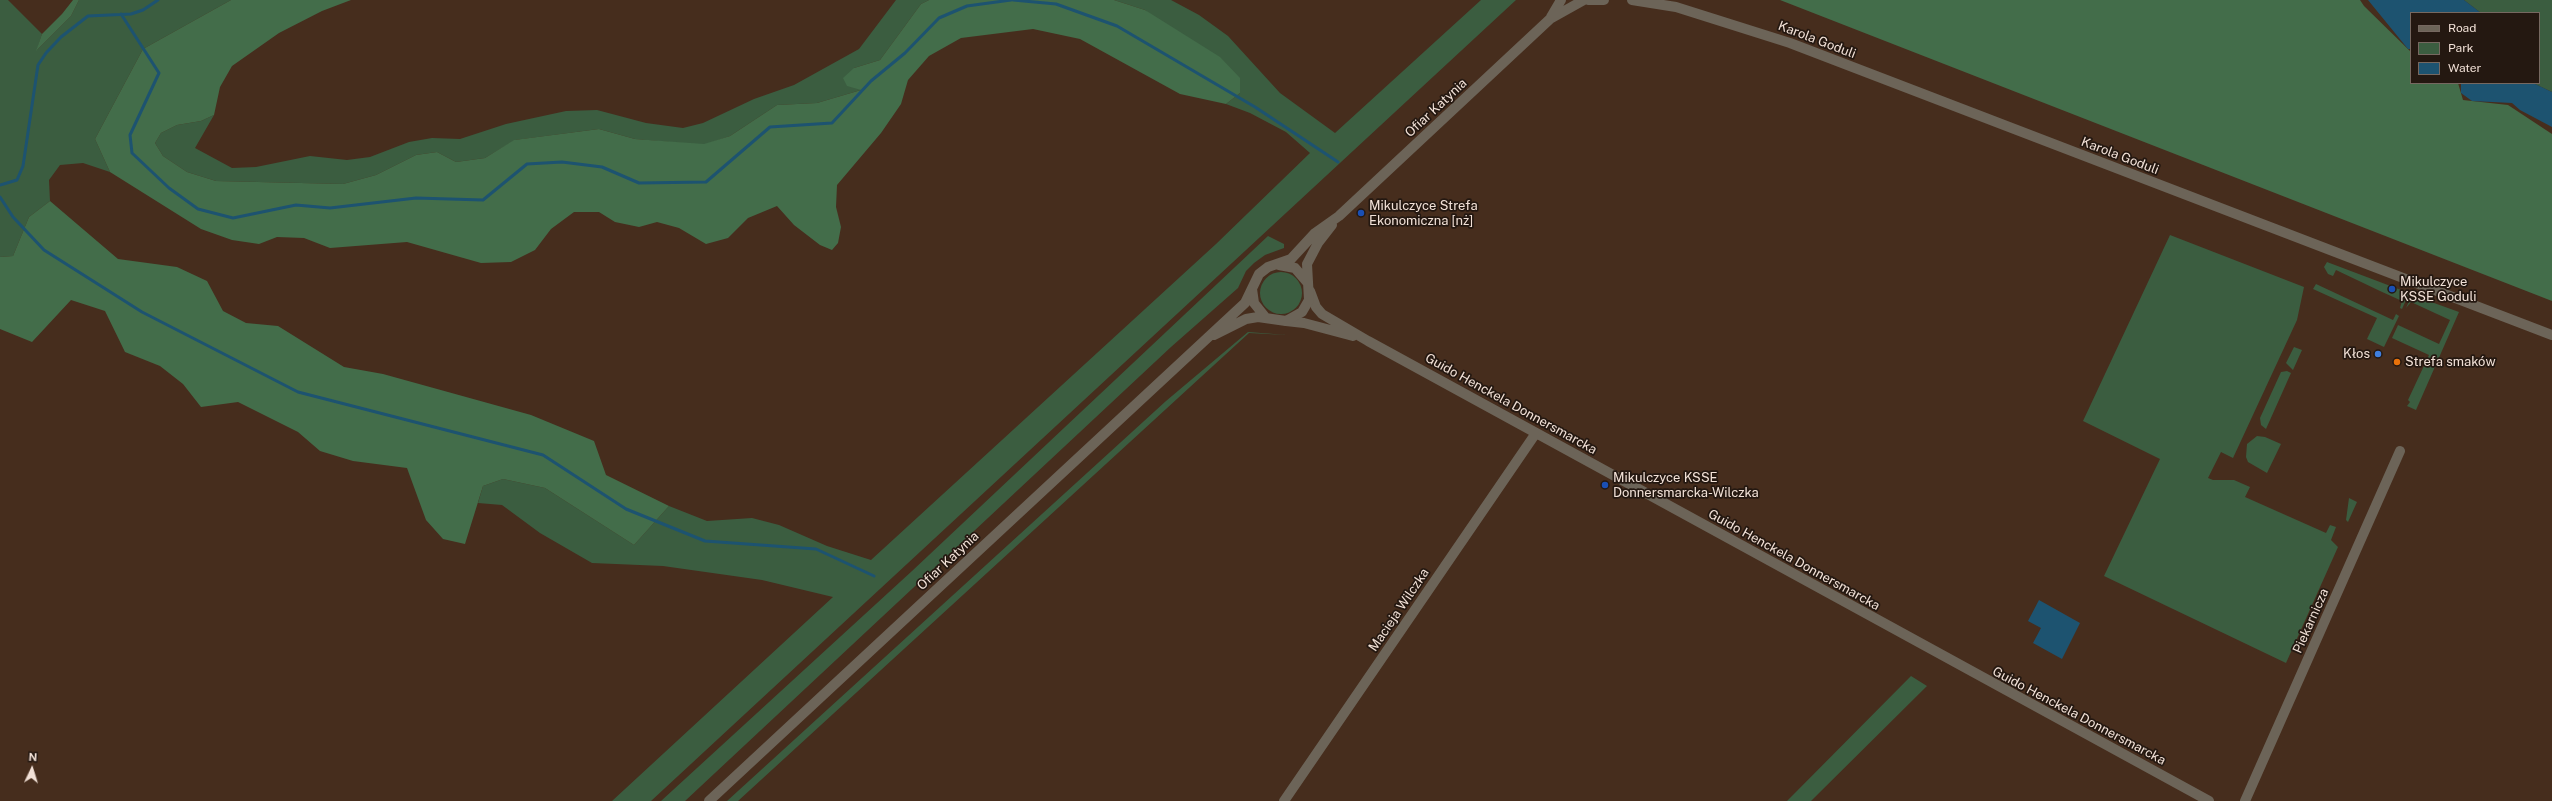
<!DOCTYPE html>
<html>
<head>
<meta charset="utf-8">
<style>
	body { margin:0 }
	#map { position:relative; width:2552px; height:801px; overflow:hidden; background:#462d1d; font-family:"Public Sans",sans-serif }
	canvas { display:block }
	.legend { position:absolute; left:2410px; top:12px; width:130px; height:72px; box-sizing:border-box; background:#241811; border:1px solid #766860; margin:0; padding:5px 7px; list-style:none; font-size:12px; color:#f2e1d7 }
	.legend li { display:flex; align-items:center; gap:8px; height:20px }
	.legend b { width:20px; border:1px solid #766860 }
	.north { position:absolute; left:12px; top:749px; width:40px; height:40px; -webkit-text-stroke:3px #241811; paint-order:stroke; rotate:4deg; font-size:11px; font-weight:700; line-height:16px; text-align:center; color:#f2e1d7 }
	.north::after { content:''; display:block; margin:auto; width:14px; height:18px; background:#f2e1d7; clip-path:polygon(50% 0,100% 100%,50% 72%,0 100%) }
</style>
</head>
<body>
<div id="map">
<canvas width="2552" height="801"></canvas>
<ul class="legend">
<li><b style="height:5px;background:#6c6458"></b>Road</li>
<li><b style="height:11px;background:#3b5d40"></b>Park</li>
<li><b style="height:11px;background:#1d5370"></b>Water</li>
</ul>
<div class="north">N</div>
</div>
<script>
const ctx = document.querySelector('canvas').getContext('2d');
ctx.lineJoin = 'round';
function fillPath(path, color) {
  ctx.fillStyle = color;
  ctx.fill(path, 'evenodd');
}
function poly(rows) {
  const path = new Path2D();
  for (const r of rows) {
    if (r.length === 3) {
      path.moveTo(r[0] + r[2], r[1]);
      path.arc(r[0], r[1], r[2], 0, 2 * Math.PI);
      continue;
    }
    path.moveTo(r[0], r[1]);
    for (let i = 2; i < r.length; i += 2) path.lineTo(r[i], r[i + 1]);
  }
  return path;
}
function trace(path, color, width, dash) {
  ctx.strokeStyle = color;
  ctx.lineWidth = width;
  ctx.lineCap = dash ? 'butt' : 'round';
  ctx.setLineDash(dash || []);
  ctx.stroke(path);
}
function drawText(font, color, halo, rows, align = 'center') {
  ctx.font = font + ' "Public Sans",sans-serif';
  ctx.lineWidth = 3.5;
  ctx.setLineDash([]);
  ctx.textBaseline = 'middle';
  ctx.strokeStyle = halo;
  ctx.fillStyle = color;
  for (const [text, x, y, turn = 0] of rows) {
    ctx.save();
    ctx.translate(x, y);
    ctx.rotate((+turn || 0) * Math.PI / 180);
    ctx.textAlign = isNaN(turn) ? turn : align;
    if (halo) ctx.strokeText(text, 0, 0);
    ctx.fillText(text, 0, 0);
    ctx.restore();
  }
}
fillPath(poly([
	[0,0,8,0,42,34,37,50,71,16,79,0,231,0,143,49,95,139,110,172,83,163,60,165,49,180,50,201,29,217,13,256,0,257],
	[896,0,929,0,921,4,880,60,854,68,861,90,817,103,777,105,730,136,704,145,635,139,599,129,515,140,485,158,456,162,437,152,416,155,376,175,343,184,216,181,187,172,163,156,155,143,161,133,177,125,201,121,214,115,195,148,232,168,256,167,310,156,347,160,370,157,409,142,432,138,460,139,506,124,566,111,597,110,646,123,683,128,703,123,754,99,794,85,859,49],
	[1114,0,1171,0,1199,15,1228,36,1280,93,1335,133,1481,0,1516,0,651,801,612,801,833,597,762,580,663,566,592,563,540,533,502,505,478,503,483,486,503,479,545,488,634,545,669,506,707,521,752,518,779,525,827,546,871,560,1216,244,1310,153,1286,132,1250,113,1226,104,1240,93,1145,10],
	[2464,0,2552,0,2552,92,2533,83,2539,83,2539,13,2481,13],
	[2170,235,2304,287,2297,320,2233,458,2221,452,2208,478,2213,480,2234,480,2250,487,2245,497,2326,533,2330,525,2336,527,2331,540,2338,547,2286,663,2104,576,2160,459,2083,421],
	[1268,236,1284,244,1284,248,1265,255,1254,263,1246,271,1238,288,1171,347,685,801,661,801,912,571],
	[2327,262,2409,293,2402,309,2400,308,2402,301,2380,291,2336,270,2333,276,2328,274,2324,267],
	[1281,293,21],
	[2316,284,2393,320,2396,314,2399,316,2384,347,2367,339,2377,318,2313,289],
	[2412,295,2459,312,2416,410,2407,406,2410,402,2408,400,2429,355,2392,338,2398,325,2439,344,2450,320,2411,302,2406,308],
	[1248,332,1287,335,1249,333,738,801,727,801,1166,401],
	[2294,347,2302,350,2293,370,2286,363],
	[2287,371,2291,373,2266,429,2261,425,2260,418,2281,372],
	[2257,436,2265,437,2281,444,2267,473,2248,462,2246,457,2247,444],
	[2349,498,2357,502,2348,522,2346,520],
	[1911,676,1927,686,1811,801,1787,801]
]), '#3b5d40');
fillPath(poly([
	[73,0,79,0,71,16,36,51,42,34,62,14],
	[231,0,351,0,322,11,279,33,232,66,220,87,214,115,201,121,177,125,161,133,155,143,163,156,187,172,216,181,343,184,376,175,416,155,437,152,456,162,485,158,514,140,599,129,635,139,704,144,730,136,777,105,817,103,861,90,847,86,843,78,854,68,880,60,921,4,929,0,1114,0,1145,10,1220,57,1240,78,1240,93,1226,104,1180,94,1080,39,1033,29,961,38,929,56,908,80,901,104,881,133,837,185,836,207,841,227,838,243,832,250,820,245,794,225,777,206,748,218,728,238,706,244,679,228,657,222,639,227,615,222,599,212,574,212,551,229,535,250,511,262,481,263,407,242,330,248,304,238,277,237,259,244,232,240,201,229,110,172,95,139,143,49],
	[1780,0,2360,0,2364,6,2411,52,2411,83,2458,83,2463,100,2508,105,2552,134,2552,301],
	[50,201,118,259,177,267,207,281,223,311,246,323,278,326,344,367,383,374,531,415,594,441,606,475,669,506,634,545,545,488,503,479,483,486,465,544,443,539,426,520,407,468,353,461,320,451,298,432,238,402,201,407,183,384,160,366,125,352,105,311,71,300,32,342,0,329,0,257,13,256,29,217]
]), '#436d4a');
fillPath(poly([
	[2368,0,2464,0,2481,13,2411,13,2411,49,2408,49],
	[2461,83,2533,83,2552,92,2552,127,2520,110,2512,103,2472,101,2461,93],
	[2039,600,2080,623,2062,659,2033,643,2041,628,2028,621]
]), '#1d5370');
trace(poly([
	[1013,0,1056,4,1117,26,1255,107,1338,162],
	[121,14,159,73,130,135,132,153,169,188,198,209,233,218,296,205,330,208,416,198,483,200,527,164,562,162,602,167,639,183,706,182,770,127,832,123,871,81,905,53,939,18,967,6,1011,0],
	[0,185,17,180,23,166,38,65,46,53,61,37,88,16,131,14,143,10,158,0],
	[0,197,13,217,44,250,142,312,298,392,543,455,626,509,705,541,816,549,874,576]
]), '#1d5370', 3);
trace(poly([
	[1310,291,1316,307,1322,314,1368,341,2209,801],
	[1286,321,1304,323,1353,336],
	[1284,801,1536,433],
	[2245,801,2400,451]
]), '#6c6458', 10);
trace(poly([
	[1588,0,1604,0],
	[1632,0,1676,7,1790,43,2552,335],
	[1551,17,1561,0],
	[1279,265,1295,268,1307,282],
	[1252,289,1254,303,1266,318],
	[1214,335,1246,319,1258,317,1286,321,1302,312,1309,300,1307,264,1318,243,1332,225],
	[709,801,1245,303,1259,274,1268,267,1291,259,1315,233,1339,216,1550,19,1584,0]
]), '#6c6458', 10);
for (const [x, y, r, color] of [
	[1361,213,4,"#1a4fb4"],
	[2392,289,4,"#1a4fb4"],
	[2378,354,4,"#3f7fe0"],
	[2397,362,4,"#e8710a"],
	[1605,485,4,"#1a4fb4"]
]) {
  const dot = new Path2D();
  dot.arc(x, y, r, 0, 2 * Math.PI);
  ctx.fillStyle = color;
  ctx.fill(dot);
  trace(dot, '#241811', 1.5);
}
drawText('13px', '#f2e1d7', '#241811', [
	["Karola Goduli",1817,40,21],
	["Ofiar Katynia",1436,108,-43],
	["Karola Goduli",2120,156,21],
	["Guido Henckela Donnersmarcka",1511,404,29],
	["Guido Henckela Donnersmarcka",1794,560,29],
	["Ofiar Katynia",948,561,-43],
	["Macieja Wilczka",1399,610,-56],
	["Piekarnicza",2311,621,-66],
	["Guido Henckela Donnersmarcka",2079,716,28]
]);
drawText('13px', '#f2e1d7', '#241811', [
	["Mikulczyce Strefa",1369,206],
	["Ekonomiczna [nż]",1369,221],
	["Mikulczyce",2400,282],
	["KSSE Goduli",2400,297],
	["Kłos",2370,354,"right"],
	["Strefa smaków",2405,362],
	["Mikulczyce KSSE",1613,478],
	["Donnersmarcka-Wilczka",1613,493]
], 'left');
</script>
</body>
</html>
